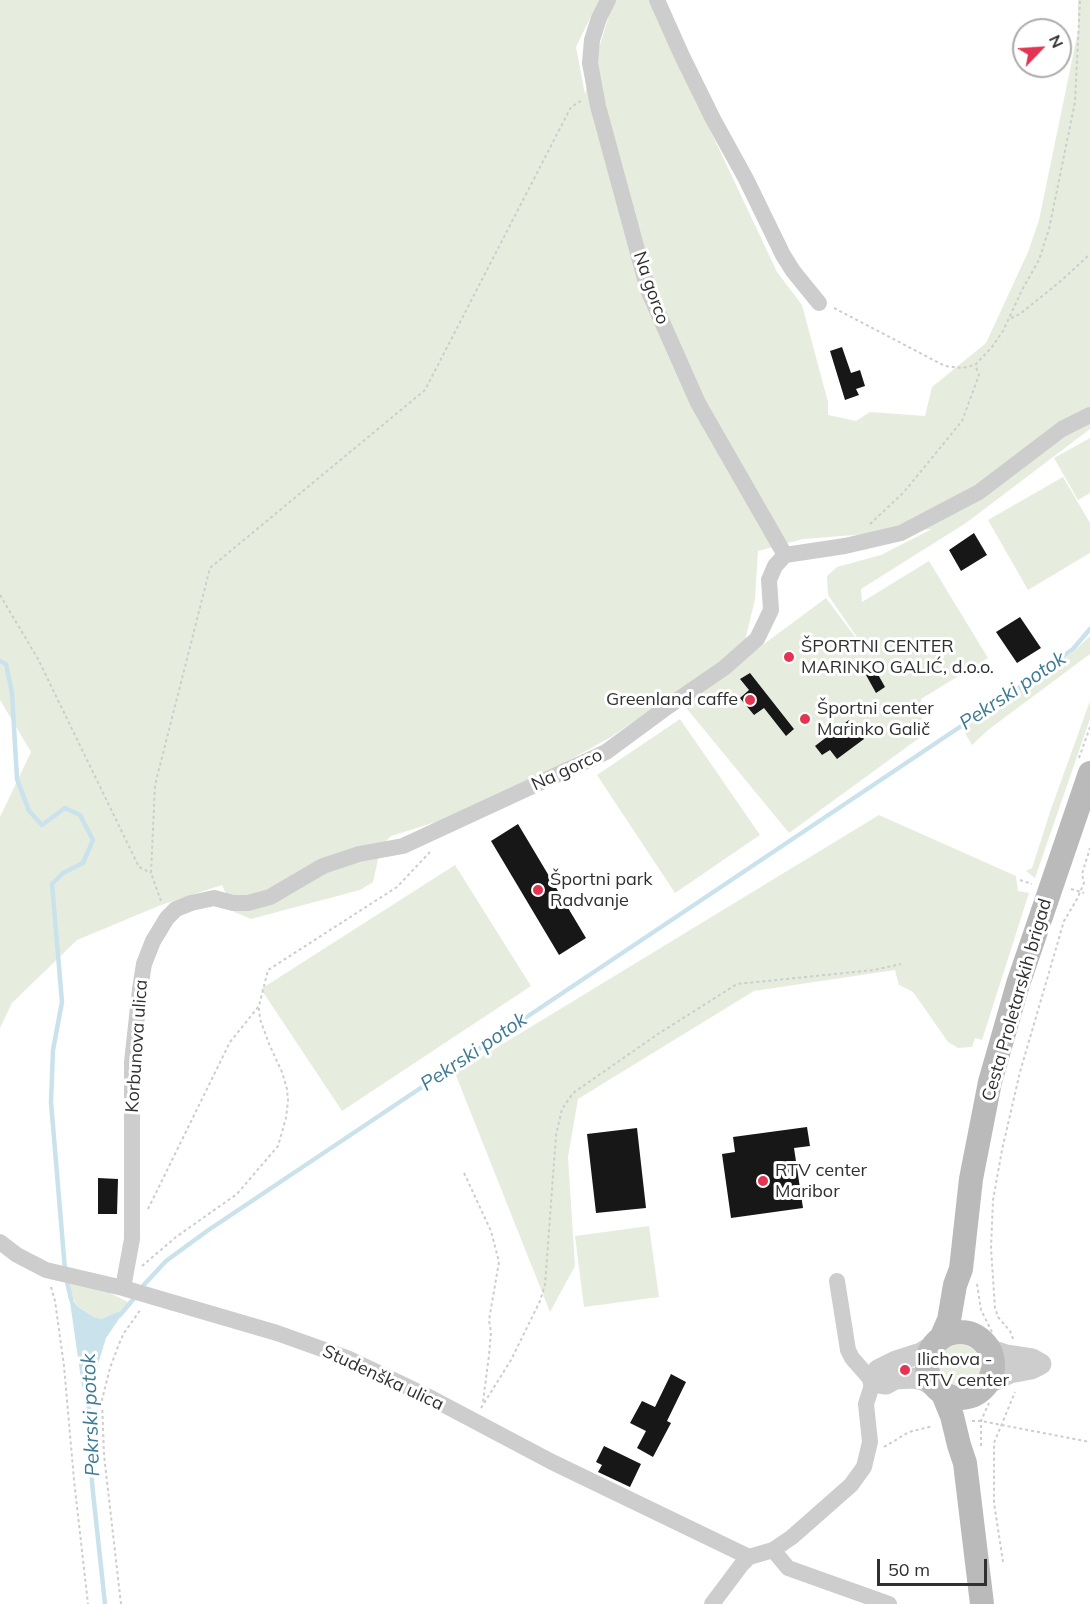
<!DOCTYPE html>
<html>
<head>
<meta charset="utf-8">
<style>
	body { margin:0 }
	#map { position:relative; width:1090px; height:1604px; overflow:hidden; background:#fff; font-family:Mulish,sans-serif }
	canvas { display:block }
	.north { position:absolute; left:1012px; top:18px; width:60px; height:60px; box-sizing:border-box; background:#fff; border:2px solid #acacac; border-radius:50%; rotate:65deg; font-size:16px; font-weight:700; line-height:24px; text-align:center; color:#303030 }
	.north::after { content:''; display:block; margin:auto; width:21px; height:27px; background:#e53352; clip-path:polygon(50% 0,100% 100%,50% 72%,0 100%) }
	.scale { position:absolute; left:877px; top:1559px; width:110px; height:27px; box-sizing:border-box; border:3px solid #303030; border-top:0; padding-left:8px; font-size:18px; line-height:21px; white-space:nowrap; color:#303030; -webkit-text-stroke:4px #fff; paint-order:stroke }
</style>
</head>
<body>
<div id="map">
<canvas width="1090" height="1604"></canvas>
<div class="north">N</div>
<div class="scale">50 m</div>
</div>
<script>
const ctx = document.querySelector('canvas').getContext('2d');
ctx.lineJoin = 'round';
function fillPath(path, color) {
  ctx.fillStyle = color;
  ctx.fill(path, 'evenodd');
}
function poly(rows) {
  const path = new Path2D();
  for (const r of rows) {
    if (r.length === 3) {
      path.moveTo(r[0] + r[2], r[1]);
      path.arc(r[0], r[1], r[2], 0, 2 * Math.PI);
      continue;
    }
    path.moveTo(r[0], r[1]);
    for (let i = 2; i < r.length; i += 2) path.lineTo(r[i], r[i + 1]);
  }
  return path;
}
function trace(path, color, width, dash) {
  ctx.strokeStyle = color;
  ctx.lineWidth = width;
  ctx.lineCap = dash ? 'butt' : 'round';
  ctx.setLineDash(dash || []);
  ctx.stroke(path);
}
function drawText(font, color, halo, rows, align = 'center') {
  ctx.font = font + ' Mulish,sans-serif';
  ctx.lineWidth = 6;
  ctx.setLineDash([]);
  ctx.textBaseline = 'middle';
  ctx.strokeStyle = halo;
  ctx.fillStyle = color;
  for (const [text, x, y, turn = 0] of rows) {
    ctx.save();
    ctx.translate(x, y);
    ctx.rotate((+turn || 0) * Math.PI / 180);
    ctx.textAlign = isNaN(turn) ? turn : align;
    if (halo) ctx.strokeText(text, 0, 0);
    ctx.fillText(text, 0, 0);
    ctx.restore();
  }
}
fillPath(poly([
	[0,0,599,0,576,47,585,94,609,15,616,0,649,0,777,272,802,305,828,402,828,415,856,421,870,412,925,416,932,387,986,343,1028,252,1039,220,1078,31,1078,0,1090,0,1090,429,966,523,861,589,862,602,929,561,988,658,921,699,922,727,926,733,789,833,683,704,826,598,874,662,828,595,827,576,837,567,881,555,932,529,803,539,758,551,755,599,745,641,726,658,611,737,564,763,455,816,391,836,381,846,373,882,360,890,251,919,234,912,222,885,161,905,77,940,12,1003,0,1028,0,817,31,752,0,700],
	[1090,438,1090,493,1078,500,1054,458],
	[1063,477,1090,523,1090,553,1028,590,988,520],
	[1090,636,1090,654,988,730,972,745,962,728,1072,653],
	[1090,701,1090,719,1035,878,1026,871,1032,868,1034,862,1051,809],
	[680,719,760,835,675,893,597,775],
	[879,815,1016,876,1018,891,1029,893,982,1040,975,1038,972,1047,958,1048,948,1042,913,992,899,985,895,970,754,991,578,1099,568,1157,575,1266,550,1312,455,1073],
	[455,865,531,986,342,1111,261,989],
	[649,1226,659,1297,584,1307,575,1236],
	[69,1279,100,1288,128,1302,122,1311,101,1319,94,1317,78,1307,70,1295],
	[959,1366,22]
]), '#e7edde');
fillPath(poly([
	[69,1295,78,1307,94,1317,101,1319,118,1312,123,1313,106,1338,89,1394,86,1394,82,1386]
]), '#cae2ec');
trace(poly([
	[0,661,6,664,12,693,17,779,29,811,42,825,65,808,80,815,93,840,83,863,63,873,52,884,62,1002,53,1050,51,1102,65,1270],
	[66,1278,71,1299],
	[140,1289,166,1261,207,1231,1036,676,1073,649,1090,629],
	[120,1315,136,1296],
	[88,1390,92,1483,105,1604]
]), '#cae2ec', 4.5);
fillPath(poly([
	[842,347,851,373,860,370,865,386,856,389,859,395,845,400,830,351],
	[974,533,987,555,961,571,949,550],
	[1020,617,1041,648,1017,663,996,632],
	[875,669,885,687,876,693,866,675],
	[750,673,794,729,786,736,764,708,754,715,740,698,749,690,740,679],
	[849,720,864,739,837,759,830,750,822,755,815,746],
	[518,824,586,938,559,955,491,841],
	[807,1127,810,1146,794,1148,803,1208,731,1218,722,1154,735,1152,733,1137],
	[637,1128,646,1208,596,1213,587,1134],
	[98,1178,118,1179,117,1214,98,1214],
	[671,1374,686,1382,667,1421,671,1423,653,1457,637,1448,646,1431,630,1423,642,1401,655,1407],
	[604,1446,641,1464,630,1487,598,1472,602,1465,596,1462]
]), '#171717');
trace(poly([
	[834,308,945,366,962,368,975,365,992,347,1003,331,1022,290,1039,260,1049,229,1075,102,1080,0],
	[1011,318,1020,314,1062,280,1090,254],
	[870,524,904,492,962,421,979,375,975,365],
	[0,595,38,659,139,867,151,873],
	[1079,758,1090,727],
	[1020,880,1032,884],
	[1071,889,1084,893],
	[161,901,151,873,155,785,210,568,425,390,571,107,581,101],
	[464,1173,491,1231,499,1262,489,1320,491,1332,489,1355,483,1402],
	[148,1209,230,1042,259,1006,268,970,397,887,430,852],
	[142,1266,176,1237,237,1194,278,1146,286,1118,288,1101,287,1089,282,1072,269,1044,260,1019,259,1008],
	[977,1284,981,1310,992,1332],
	[51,1287,55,1301,64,1366,74,1480,88,1604],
	[1013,1339,1010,1331,998,1317,995,1308,991,1248,993,1200,1002,1150,1020,1072,1064,921,1077,899,1084,883,1082,874,1090,848],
	[481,1408,511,1360,540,1301,545,1285,556,1135,562,1109,573,1093,658,1034,737,984,874,970,901,964],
	[972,1421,981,1421,1090,1442],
	[981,1446,981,1421,989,1403],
	[884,1447,909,1432,933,1426],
	[1003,1562,994,1503,994,1443,1015,1392],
	[121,1604,104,1455,102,1400,110,1368,119,1344,124,1333,141,1309]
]), '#cdcdcd', 2, [3, 3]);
trace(poly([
	[608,0,599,18,592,40,590,63,598,106,648,290,698,403,785,555],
	[657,0,682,56,713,119,746,179,783,255,793,271,819,303],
	[0,1242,17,1255,46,1270,123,1288,277,1333,347,1358,431,1398,552,1462,749,1557],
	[123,1288,132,1239,132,1062,140,989,144,964,153,941,167,918,176,909,191,903,214,898,233,903,248,903,270,897,323,866,359,854,403,846,606,752,663,710,724,668,757,639,771,610,769,580,775,566,785,555,845,546,901,533,979,492,1062,429,1090,415],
	[773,1550,788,1568,889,1604],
	[712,1604,742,1564,749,1557,773,1550,792,1537,851,1485,864,1467,870,1442,866,1404,873,1382,852,1358,848,1350,837,1281]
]), '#cdcdcd', 16);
trace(poly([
	[934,1345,921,1353,896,1361,878,1370,873,1382,886,1384,895,1379,913,1378,923,1380,935,1387],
	[988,1349,1006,1355,1032,1359,1041,1364],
	[987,1384,1010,1373,1031,1369,1041,1364]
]), '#cdcdcd', 21);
trace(poly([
	[960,1365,33],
	[941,1338,949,1320,955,1285,961,1269,971,1179,990,1082,1018,984,1090,773],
	[943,1394,952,1416,959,1445,965,1463,982,1604]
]), '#bababa', 24);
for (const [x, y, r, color] of [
	[789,657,6,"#e53352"],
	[750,700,6,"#e53352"],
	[805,719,6,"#e53352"],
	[538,890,6,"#e53352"],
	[763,1181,6,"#e53352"],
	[905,1370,6,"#e53352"]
]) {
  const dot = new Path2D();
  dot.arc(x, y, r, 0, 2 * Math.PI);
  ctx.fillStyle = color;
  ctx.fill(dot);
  trace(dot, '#fff', 2);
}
drawText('18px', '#303030', '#fff', [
	["Na gorco",651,288,71],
	["Na gorco",567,770,-25],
	["Cesta Proletarskih brigad",1017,1000,-74],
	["Korbunova ulica",137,1046,-86],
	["Studenška ulica",383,1378,25]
]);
drawText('18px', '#303030', '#fff', [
	["ŠPORTNI CENTER",801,647],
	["MARINKO GALIĆ, d.o.o.",801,668],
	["Greenland caffe",738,700,"right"],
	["Športni center",817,709],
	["Marinko Galič",817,730],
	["Športni park",550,880],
	["Radvanje",550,901],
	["RTV center",775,1171],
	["Maribor",775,1192],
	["Ilichova -",917,1360],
	["RTV center",917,1381]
], 'left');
drawText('italic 20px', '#3d7a93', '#fff', [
	["Pekrski potok",1013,691,-34],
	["Pekrski potok",474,1052,-34],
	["Pekrski potok",91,1415,-92]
]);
</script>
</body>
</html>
